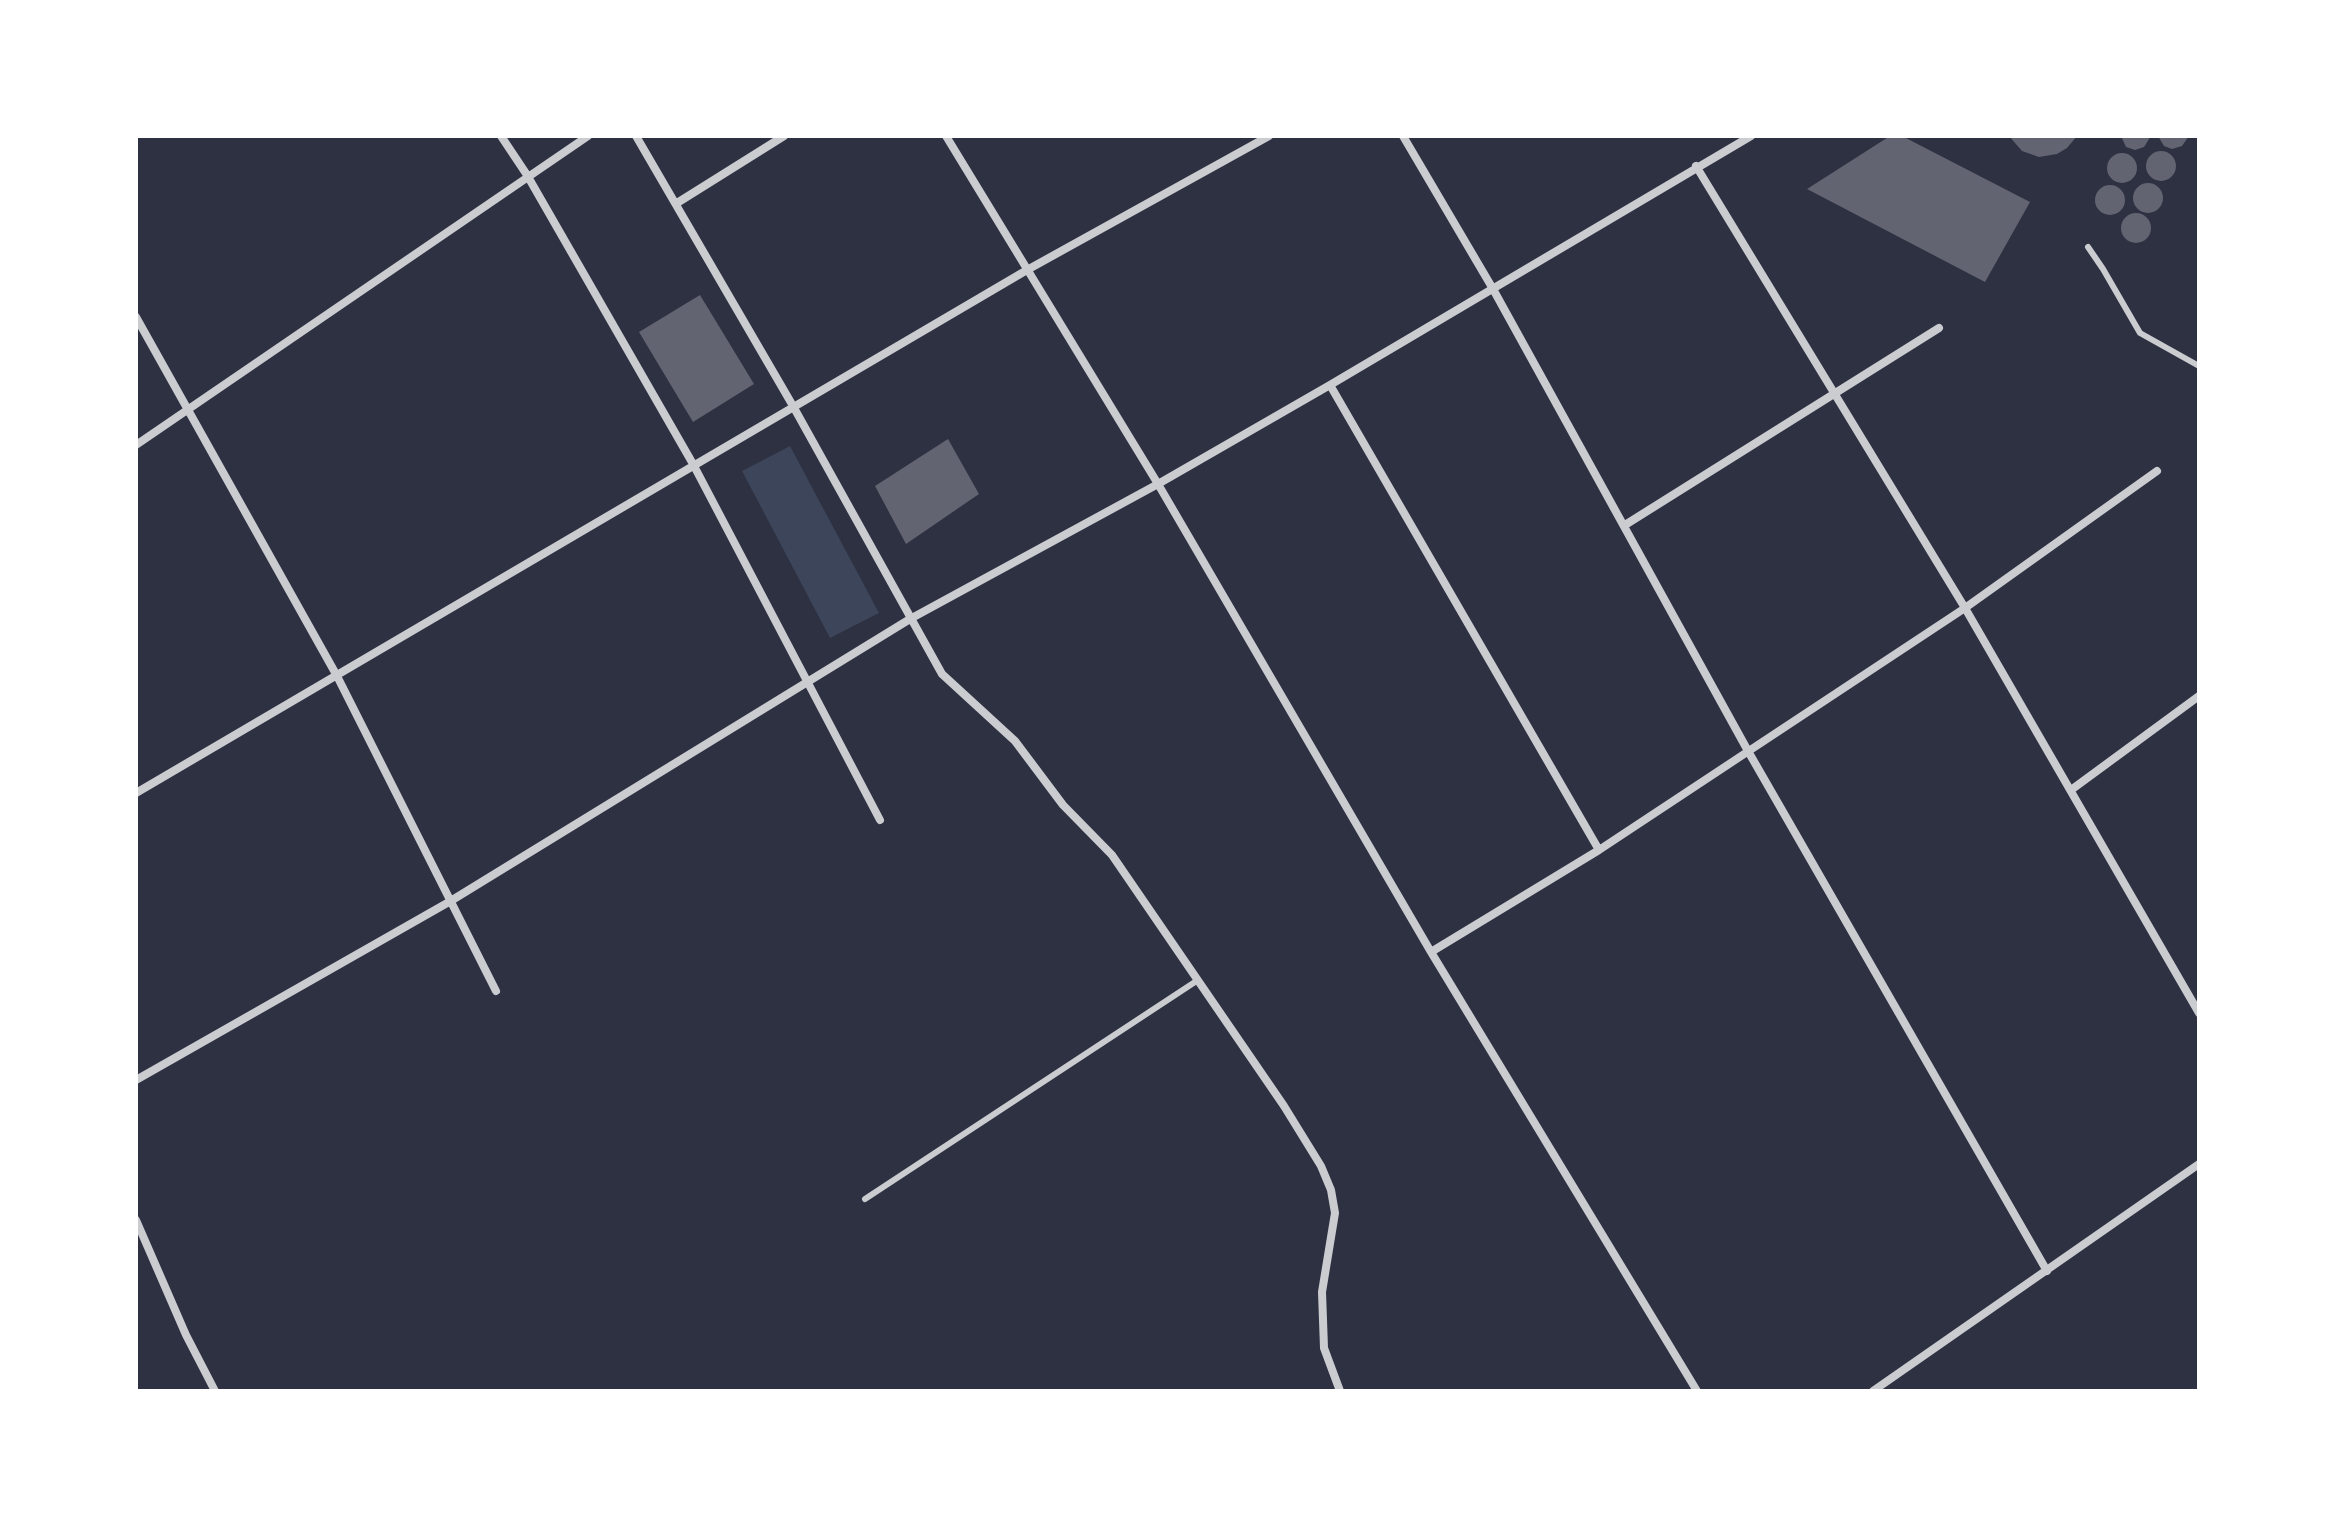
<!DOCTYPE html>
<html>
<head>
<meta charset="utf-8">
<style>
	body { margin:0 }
	#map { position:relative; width:2335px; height:1527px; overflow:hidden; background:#2d3142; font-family:Poppins,sans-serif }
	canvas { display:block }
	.frame { position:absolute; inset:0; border:138px solid #fff; pointer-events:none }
</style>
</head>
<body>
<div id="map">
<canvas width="2335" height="1527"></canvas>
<div class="frame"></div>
</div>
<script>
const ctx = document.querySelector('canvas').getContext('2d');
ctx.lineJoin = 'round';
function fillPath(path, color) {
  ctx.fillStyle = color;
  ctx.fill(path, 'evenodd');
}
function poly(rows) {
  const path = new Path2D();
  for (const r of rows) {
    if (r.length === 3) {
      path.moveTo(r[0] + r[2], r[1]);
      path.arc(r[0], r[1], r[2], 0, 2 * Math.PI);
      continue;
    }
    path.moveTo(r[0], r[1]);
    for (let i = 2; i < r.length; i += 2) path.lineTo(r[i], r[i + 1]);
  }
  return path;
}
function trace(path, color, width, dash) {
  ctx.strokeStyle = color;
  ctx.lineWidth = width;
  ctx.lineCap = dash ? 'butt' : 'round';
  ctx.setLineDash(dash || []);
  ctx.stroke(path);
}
fillPath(poly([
	[790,446,879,613,830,638,742,471]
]), '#3c4559');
fillPath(poly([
	[1890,136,1902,136,2030,202,1985,282,1807,189],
	[2009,136,2077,136,2067,148,2057,154,2039,157,2022,151],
	[2121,136,2151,136,2144,147,2135,150,2126,147],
	[2158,136,2189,136,2182,146,2172,149,2164,146],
	[2161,166,15],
	[2122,168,15],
	[2148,198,15],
	[2110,200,15],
	[2136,228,15],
	[700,295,754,384,693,422,639,332],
	[948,439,979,494,906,544,875,486]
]), '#626471');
trace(poly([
	[2088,247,2103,269,2140,333,2199,366],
	[865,1199,1198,980]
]), '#caccd0', 6);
trace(poly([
	[501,136,527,175,693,464,880,820],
	[636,136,793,406,942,674,1015,741,1063,805,1112,855,1284,1106,1321,1166,1331,1190,1335,1213,1322,1292,1324,1348,1340,1391],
	[946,136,1158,484,1431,952,1697,1391],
	[1403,136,1493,289,1748,751,2047,1271],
	[1696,166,1965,608,2199,1013],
	[677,203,784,136],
	[136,317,337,676,496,991],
	[1330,385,1599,850],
	[136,445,588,136],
	[1625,525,1939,328],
	[2071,790,2199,696],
	[136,793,1027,270,1269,136],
	[1431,952,1599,850,1965,608,2157,471],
	[136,1080,449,902,910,619,1158,484,1330,385,1751,136],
	[136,1220,186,1335,215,1391],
	[1873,1391,2199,1164]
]), '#caccd0', 8);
</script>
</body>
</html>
